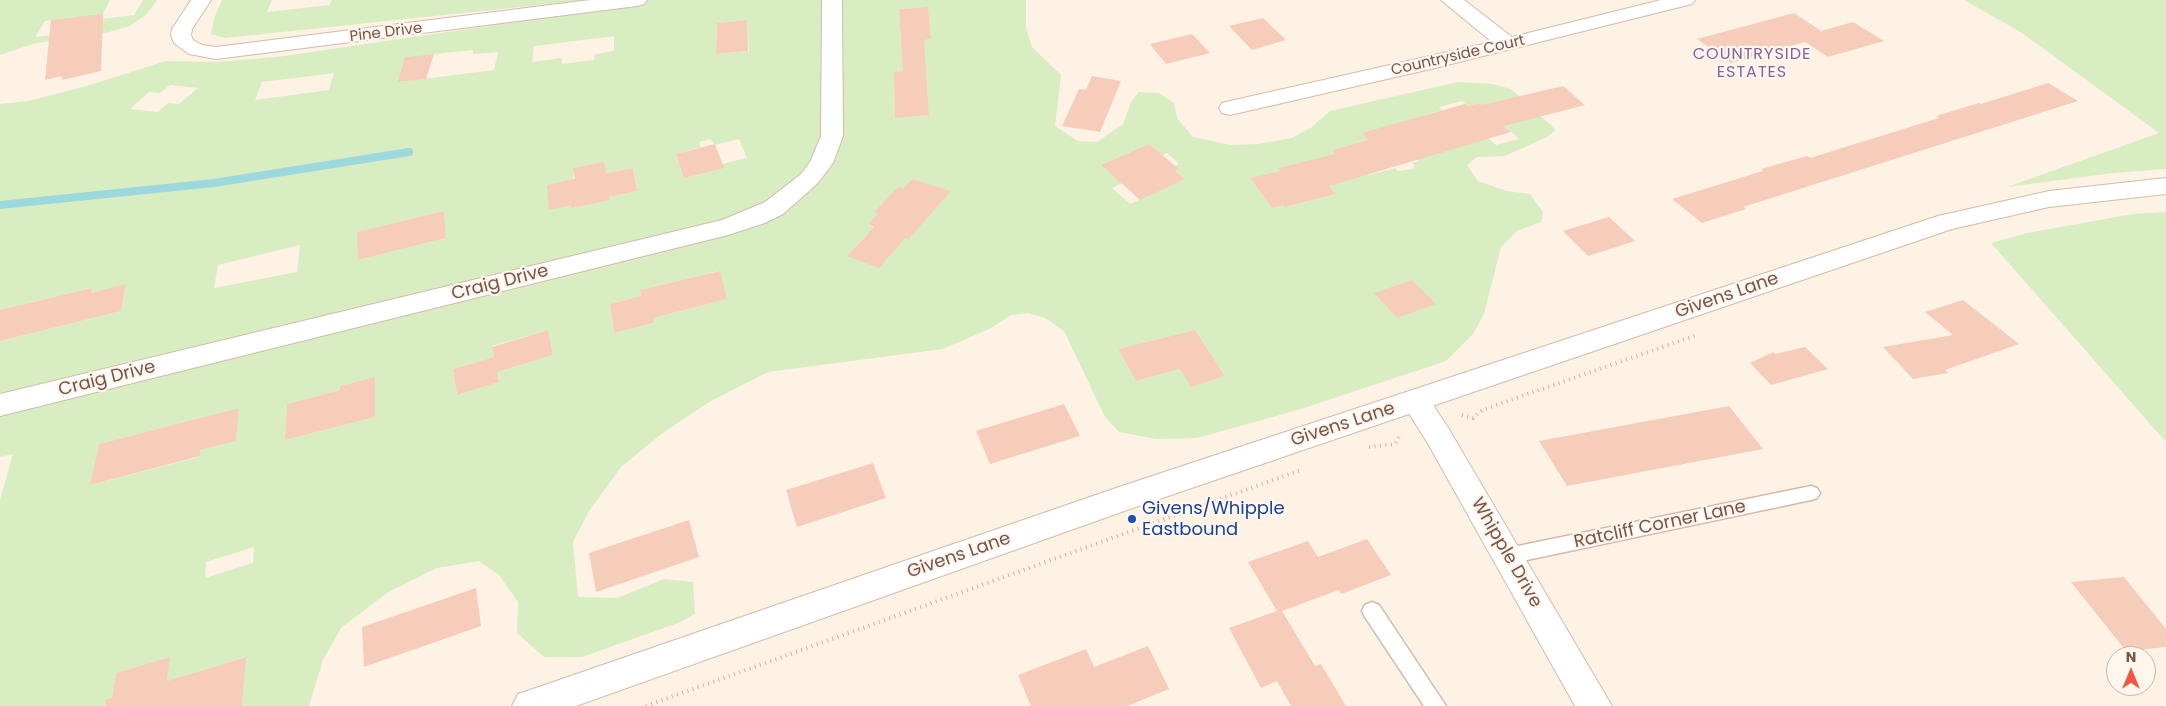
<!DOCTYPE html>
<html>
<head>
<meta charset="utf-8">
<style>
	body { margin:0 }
	#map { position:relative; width:2166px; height:706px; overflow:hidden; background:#fef2e5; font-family:Poppins,sans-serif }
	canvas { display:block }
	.north { position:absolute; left:2106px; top:646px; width:50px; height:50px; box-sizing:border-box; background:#fff6ed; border:1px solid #cab5ab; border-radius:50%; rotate:0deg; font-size:14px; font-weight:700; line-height:20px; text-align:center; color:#7a5448 }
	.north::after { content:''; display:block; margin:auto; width:18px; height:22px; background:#f25541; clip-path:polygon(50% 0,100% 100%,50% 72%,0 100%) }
</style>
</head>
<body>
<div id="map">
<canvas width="2166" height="706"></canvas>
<div class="north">N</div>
</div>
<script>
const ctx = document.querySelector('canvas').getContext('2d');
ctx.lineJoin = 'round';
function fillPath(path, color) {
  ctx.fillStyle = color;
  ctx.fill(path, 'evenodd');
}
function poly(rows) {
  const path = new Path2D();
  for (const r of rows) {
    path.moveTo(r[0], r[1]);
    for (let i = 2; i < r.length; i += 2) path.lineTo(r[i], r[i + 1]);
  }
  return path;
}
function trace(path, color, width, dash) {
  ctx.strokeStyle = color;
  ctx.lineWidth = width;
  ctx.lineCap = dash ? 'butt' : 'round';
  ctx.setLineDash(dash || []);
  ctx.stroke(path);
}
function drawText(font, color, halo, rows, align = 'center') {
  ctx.font = font + ' Poppins,sans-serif';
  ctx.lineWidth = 4.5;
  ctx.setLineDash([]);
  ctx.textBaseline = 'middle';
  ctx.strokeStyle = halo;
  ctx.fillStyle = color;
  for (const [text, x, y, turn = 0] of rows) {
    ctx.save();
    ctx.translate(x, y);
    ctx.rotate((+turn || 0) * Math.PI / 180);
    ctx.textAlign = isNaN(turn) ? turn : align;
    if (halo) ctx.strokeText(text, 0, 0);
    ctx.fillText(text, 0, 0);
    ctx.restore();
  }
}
fillPath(poly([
	[0,0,110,0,100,19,134,15,143,0,157,0,147,14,130,26,102,34,36,43,0,55],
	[75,17,66,34,35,37,45,21],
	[222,0,272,0,267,12,330,5,332,0,1026,0,1026,28,1032,47,1061,75,1055,126,1078,141,1097,142,1123,124,1131,102,1139,92,1159,93,1174,103,1177,118,1193,137,1231,145,1258,144,1292,138,1312,127,1330,111,1458,82,1492,84,1511,89,1556,130,1547,137,1505,156,1477,157,1467,165,1478,181,1507,191,1530,194,1543,212,1541,222,1517,231,1501,247,1484,314,1473,334,1446,361,1298,410,1197,438,1157,439,1119,432,1105,417,1064,331,1045,318,1028,313,1011,315,991,328,943,349,768,372,709,402,664,432,622,466,589,511,573,542,578,597,617,598,664,579,693,582,695,614,678,623,582,657,544,657,517,633,518,602,499,575,479,561,437,568,387,593,341,628,323,660,309,706,242,706,245,657,167,681,170,657,116,673,111,706,0,706,0,500,13,454,0,457,0,341,121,311,126,285,91,293,92,288,0,310,0,104,28,101,83,87,166,61,215,62,277,57,589,11,587,0,225,38,211,34,214,18],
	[928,7,931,39,901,42,899,9],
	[747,20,749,51,716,54,717,23],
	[614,36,614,51,595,54,594,60,562,64,562,58,532,62,534,46],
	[473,50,473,54,498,52,494,70,399,82,406,57],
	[926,70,929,115,895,117,894,72],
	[334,73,329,90,255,100,262,82],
	[170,85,198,88,179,104,168,103,158,112,130,109,149,92,160,93],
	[1462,101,1468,106,1480,103,1519,139,1496,145,1482,133,1425,115,1442,110,1439,107],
	[1386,127,1419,161,1412,163,1415,166,1413,169,1398,171,1395,168,1369,175,1364,171,1341,160,1332,150,1368,140,1362,133],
	[711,139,714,145,739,139,747,158,722,164,723,168,684,178,676,154,701,147,699,142],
	[1149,144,1162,155,1167,153,1179,164,1175,166,1179,169,1175,171,1185,179,1130,204,1112,188,1130,180,1125,176,1117,179,1101,165],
	[1308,161,1336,194,1286,207,1284,205,1272,208,1250,178,1274,173,1277,176,1284,175,1279,168],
	[604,162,605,173,633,168,637,191,609,197,609,200,572,208,574,168],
	[912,179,950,192,909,239,899,235,847,256,868,233,882,230,868,225,878,214,874,212,898,187,903,188],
	[444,211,446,238,358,260,358,232],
	[300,245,297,272,214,288,218,265],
	[719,271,727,299,653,318,654,323,614,333,610,304,641,296,640,290],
	[1412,280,1435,304,1397,318,1375,293],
	[548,330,553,355,497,372,499,382,457,395,453,369,494,357,492,346],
	[1195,330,1225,376,1191,386,1180,369,1136,381,1118,349],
	[375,377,375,417,285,440,287,404,340,390,340,386],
	[239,408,236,441,200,450,199,457,90,485,99,444],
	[254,547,253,563,205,578,206,562],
	[1964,0,2166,0,2166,169,2113,173,2007,187,2159,133,2022,33],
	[2166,212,2166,442,1991,243,2027,233,2133,214]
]), '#d8edc2');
trace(poly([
	[0,205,214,183,409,152]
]), '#9dd9dc', 8);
fillPath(poly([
	[928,7,931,39,924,40,929,115,895,118,894,72,903,71,899,9],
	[1794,13,1821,31,1853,22,1884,41,1828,57,1805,42,1731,63,1697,39],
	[103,14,101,71,62,80,62,76,45,80,51,20],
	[1263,18,1286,40,1252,50,1229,26],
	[747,20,748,51,716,54,717,23],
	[1192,34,1210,53,1166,64,1150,44],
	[434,54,426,79,398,82,405,57],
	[1092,76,1121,81,1100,132,1062,126,1079,89,1086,90],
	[2048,83,2078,101,1743,207,1746,209,1702,223,1672,199,1763,171,1761,169,1807,156,1810,158,1939,118,1936,116,1979,103,1981,104],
	[1563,86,1585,105,1504,126,1511,132,1329,186,1336,194,1285,207,1284,205,1272,208,1250,178,1281,171,1278,168,1335,154,1332,150,1368,140,1362,133,1465,104,1468,106,1480,103,1482,105],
	[715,144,724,168,684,178,676,154],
	[1149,144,1179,169,1175,171,1185,179,1140,200,1101,165],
	[604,162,606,173,633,168,637,191,609,197,610,200,572,208,571,205,549,210,547,185,575,179,573,168],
	[912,179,951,191,909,239,905,238,879,268,847,256,874,227,868,224,878,214,874,212,898,187,903,188],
	[444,211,446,238,358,260,357,232],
	[1609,217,1635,241,1588,256,1563,231],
	[720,271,727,299,653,318,654,323,614,333,610,304,641,296,640,290],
	[1412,280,1436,304,1397,318,1374,293],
	[126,284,121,311,0,341,0,310,92,288,91,293],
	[1963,300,2019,344,1945,370,1948,373,1913,379,1883,347,1953,335,1925,312],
	[548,330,553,355,497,372,499,382,457,395,453,369,494,357,492,347],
	[1195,330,1225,376,1191,387,1180,369,1136,381,1118,349],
	[1805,347,1828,369,1771,385,1750,363,1773,352,1775,354],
	[375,377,375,417,285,440,287,404,340,390,340,386],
	[1064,404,1080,436,990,464,976,431],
	[1729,406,1763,449,1567,486,1539,441],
	[239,408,236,441,200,450,200,456,90,485,99,444],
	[873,463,886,498,797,527,786,490],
	[689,520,699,557,596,592,589,553],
	[1367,539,1391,575,1341,594,1339,590,1282,611,1315,666,1321,664,1346,706,1291,706,1277,681,1261,688,1229,628,1277,611,1248,562,1308,541,1318,557],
	[2124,577,2166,629,2166,647,2126,651,2071,582],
	[476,588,481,626,364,667,362,627],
	[1148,646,1169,689,1127,706,1031,706,1018,675,1086,649,1094,667],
	[170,657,167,681,246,657,242,706,106,706,105,700,112,698,116,673]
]), '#f6ccba');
const service = poly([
	[1811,486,1817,488,1820,493,1817,498,1811,500,1508,564,1501,562,1499,556,1501,550,1508,548,1811,486],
	[1372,602,1379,605,1446,706,1424,706,1365,617,1362,611,1365,605,1372,602]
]);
const minor = poly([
	[191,0,211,0,192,29,191,35,193,40,202,45,216,47,590,0,647,0,644,4,637,6,216,59,189,54,174,43,171,35,172,29,191,0],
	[822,0,842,0,843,136,833,163,817,184,783,214,765,223,728,235,0,416,0,394,722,220,765,202,801,174,810,162,821,136,822,0],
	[1441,0,1464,0,1512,37,1661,0,1695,0,1692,4,1435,68,1230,115,1222,113,1219,108,1222,103,1230,101,1492,42,1441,0],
	[1415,390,1425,393,1447,426,1612,706,1575,706,1427,442,1401,401,1405,393,1415,390]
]);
const tertiary = poly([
	[2166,178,2166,194,2049,207,1952,229,1130,509,576,706,512,706,518,694,530,690,1119,487,1938,216,2049,191,2166,178]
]);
trace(service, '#d4baac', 3);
trace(minor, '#d4baac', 2);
trace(tertiary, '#d4baac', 2);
trace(poly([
	[1462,415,1473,418,1482,410,1697,335],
	[1369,447,1395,444,1399,437],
	[646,706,1301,470]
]), '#dbae9d', 4, [1, 4.5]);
fillPath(service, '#fff');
fillPath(minor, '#fff');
fillPath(tertiary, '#fff');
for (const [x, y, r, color] of [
	[1132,519,5,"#1a4fb4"]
]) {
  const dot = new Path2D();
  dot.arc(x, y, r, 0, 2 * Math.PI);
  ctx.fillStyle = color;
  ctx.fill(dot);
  trace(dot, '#fff6ed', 2);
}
drawText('15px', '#7a5448', '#fff6ed', [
	["Pine Drive",386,33,-7],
	["Countryside Court",1458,56,-13]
]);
ctx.letterSpacing = '1px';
drawText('16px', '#83639d', '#fff6ed', [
	["COUNTRYSIDE",1752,55],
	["ESTATES",1752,73]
]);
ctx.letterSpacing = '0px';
drawText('18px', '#7a5448', '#fff6ed', [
	["Craig Drive",500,283,-14],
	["Givens Lane",1727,296,-19],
	["Craig Drive",107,379,-14],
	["Givens Lane",1343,425,-18],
	["Ratcliff Corner Lane",1660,525,-12],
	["Whipple Drive",1506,553,60],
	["Givens Lane",959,556,-19]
]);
drawText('18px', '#164399', '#fff6ed', [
	["Givens/Whipple",1142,509],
	["Eastbound",1142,530]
], 'left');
</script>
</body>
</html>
